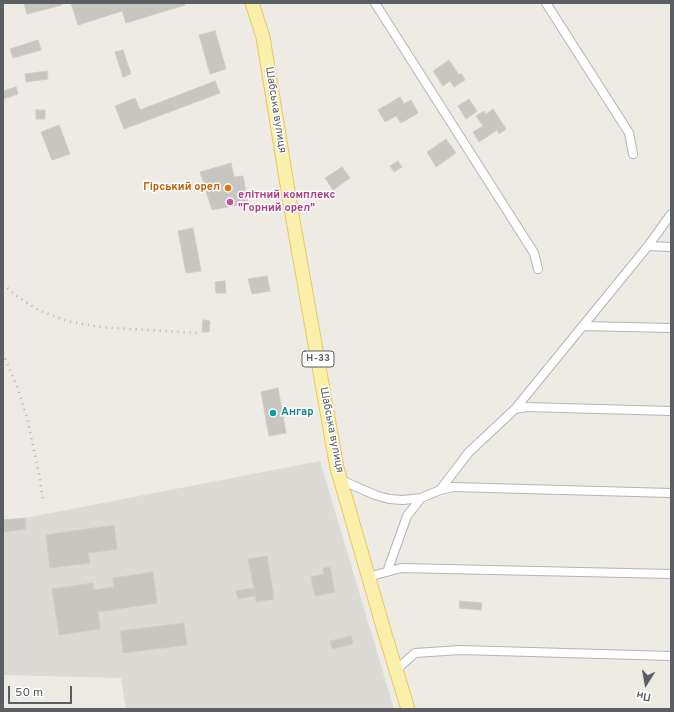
<!DOCTYPE html>
<html>
<head>
<meta charset="utf-8">
<style>
	body { margin:0 }
	#map { position:relative; width:674px; height:712px; overflow:hidden; background:#edebe3; font-family:Overpass,sans-serif }
	canvas { display:block }
	.frame { position:absolute; inset:0; border:4px solid #5b5e63; pointer-events:none }
	.north { position:absolute; left:626px; top:664px; width:40px; height:40px; -webkit-text-stroke:3px #fff; paint-order:stroke; rotate:191deg; font-size:11px; font-weight:700; line-height:16px; text-align:center; color:#5b5e63 }
	.north::after { content:''; display:block; margin:auto; width:14px; height:18px; background:#5b5e63; clip-path:polygon(50% 0,100% 100%,50% 72%,0 100%) }
	.scale { position:absolute; left:8px; top:686px; width:64px; height:18px; box-sizing:border-box; border:2px solid #5b5e63; border-top:0; padding-left:5px; font-size:12px; line-height:14px; white-space:nowrap; color:#5b5e63; -webkit-text-stroke:3px #fff; paint-order:stroke }
</style>
</head>
<body>
<div id="map">
<canvas width="674" height="712"></canvas>
<div class="frame"></div>
<div class="north">Пн</div>
<div class="scale">50 m</div>
</div>
<script>
const ctx = document.querySelector('canvas').getContext('2d');
ctx.lineJoin = 'round';
function fillPath(path, color) {
  ctx.fillStyle = color;
  ctx.fill(path, 'evenodd');
}
function poly(rows) {
  const path = new Path2D();
  for (const r of rows) {
    path.moveTo(r[0], r[1]);
    for (let i = 2; i < r.length; i += 2) path.lineTo(r[i], r[i + 1]);
  }
  return path;
}
function trace(path, color, width, dash) {
  ctx.strokeStyle = color;
  ctx.lineWidth = width;
  ctx.lineCap = dash ? 'butt' : 'round';
  ctx.setLineDash(dash || []);
  ctx.stroke(path);
}
function drawText(font, color, halo, rows, align = 'center') {
  ctx.font = font + ' Overpass,sans-serif';
  ctx.lineWidth = 3;
  ctx.setLineDash([]);
  ctx.textBaseline = 'middle';
  ctx.strokeStyle = halo;
  ctx.fillStyle = color;
  for (const [text, x, y, turn = 0] of rows) {
    ctx.save();
    ctx.translate(x, y);
    ctx.rotate((+turn || 0) * Math.PI / 180);
    ctx.textAlign = isNaN(turn) ? turn : align;
    if (halo) ctx.strokeText(text, 0, 0);
    ctx.fillText(text, 0, 0);
    ctx.restore();
  }
}
fillPath(poly([
	[320,461,394,709,126,709,121,678,3,675,3,520,25,518]
]), '#dcdad5');
const building = poly([
	[24,3,61,3,62,5,27,14,24,3],
	[71,3,184,3,185,5,126,23,122,11,78,25,71,3],
	[215,31,226,69,210,74,199,35,215,31],
	[38,40,41,50,13,58,10,49,38,40],
	[123,50,131,74,123,77,115,52,123,50],
	[449,60,459,75,461,73,465,80,454,87,450,81,443,86,433,71,449,60],
	[47,71,48,79,26,82,25,74,47,71],
	[215,81,220,93,124,129,115,106,135,98,140,110,215,81],
	[16,87,18,94,3,99,3,91,16,87],
	[400,97,404,104,411,100,418,113,401,123,396,116,385,122,378,110,400,97],
	[469,99,477,111,466,119,458,106,469,99],
	[493,109,506,129,499,134,497,130,479,142,473,132,483,126,476,116,484,111,486,114,493,109],
	[36,110,45,110,45,119,36,119,36,110],
	[59,125,70,154,52,160,41,132,59,125],
	[446,139,456,153,436,167,427,152,446,139],
	[398,161,402,167,394,172,390,166,398,161],
	[231,163,234,177,243,176,248,203,212,210,200,172,231,163],
	[342,167,350,178,333,190,325,178,342,167],
	[193,228,201,271,186,273,178,231,193,228],
	[267,276,270,291,252,294,248,279,267,276],
	[225,281,226,293,216,293,215,282,225,281],
	[203,320,210,321,209,332,202,332,203,320],
	[278,388,286,433,269,436,261,392,278,388],
	[25,518,26,529,3,532,3,520,25,518],
	[114,525,117,549,88,553,90,563,50,568,46,535,114,525],
	[267,556,274,599,256,602,255,596,238,599,236,591,254,588,248,559,267,556],
	[330,567,335,592,315,596,311,577,324,574,323,568,330,567],
	[153,572,157,603,98,612,100,629,59,635,52,589,93,583,94,590,114,587,113,578,153,572],
	[460,601,482,603,481,610,459,608,460,601],
	[184,623,187,645,123,653,120,631,184,623],
	[351,636,353,644,332,649,330,641,351,636]
]);
fillPath(building, '#c8c6c0');
trace(building, '#d1cdc2', 1);
const minor = poly([
	[375,3,534,253,538,269],
	[546,3,629,133,633,154],
	[648,246,671,247],
	[583,326,671,328],
	[515,409,526,407,671,411],
	[341,480,375,495,389,499,403,500,421,498],
	[440,490,453,487,671,493],
	[387,572,407,516,421,498,440,490,469,452,515,409,648,246,671,214],
	[368,577,401,568,671,574],
	[396,670,415,653,460,650,671,656]
]);
const primary = poly([
	[252,3,263,37,290,203,337,468,385,634,408,709]
]);
trace(minor, '#b3b5b9', 10);
trace(primary, '#e9c660', 15);
trace(minor, '#fff', 8);
trace(primary, '#faf0ab', 13);
trace(poly([
	[3,284,15,295,40,311,67,321,99,327,198,333],
	[3,353,19,392,27,418,39,474,43,500]
]), '#b3b4b4', 2.5, [1, 5]);
for (const [x, y, r, color] of [
	[228,188,4,"#e8710a"],
	[230,202,4,"#d1479c"],
	[273,413,4,"#0f9aa8"]
]) {
  const dot = new Path2D();
  dot.arc(x, y, r, 0, 2 * Math.PI);
  ctx.fillStyle = color;
  ctx.fill(dot);
  trace(dot, '#fff', 1.5);
}
for (const [x, y, w] of [
	[318,359,32]
]) {
  const box = new Path2D();
  box.roundRect(x - w / 2, y - 8, w, 16, 3);
  ctx.fillStyle = '#fff';
  ctx.fill(box);
  trace(box, '#5b5e63', 1);
}
drawText('bold 10px', '#5b5e63', null, [
	["Н-33",318,359]
]);
drawText('11px', '#5b5e63', '#fff', [
	["Шабська вулиця",275,110,81],
	["Шабська вулиця",331,430,79]
]);
drawText('bold 11px', '#c56008', '#fff', [
	["Гірський орел",220,188]
], 'right');
drawText('bold 11px', '#b23c85', '#fff', [
	["елітний комплекс",238,196],
	["\"Горний орел\"",238,209]
], 'left');
drawText('bold 11px', '#0d838f', '#fff', [
	["Ангар",281,413]
], 'left');
</script>
</body>
</html>
